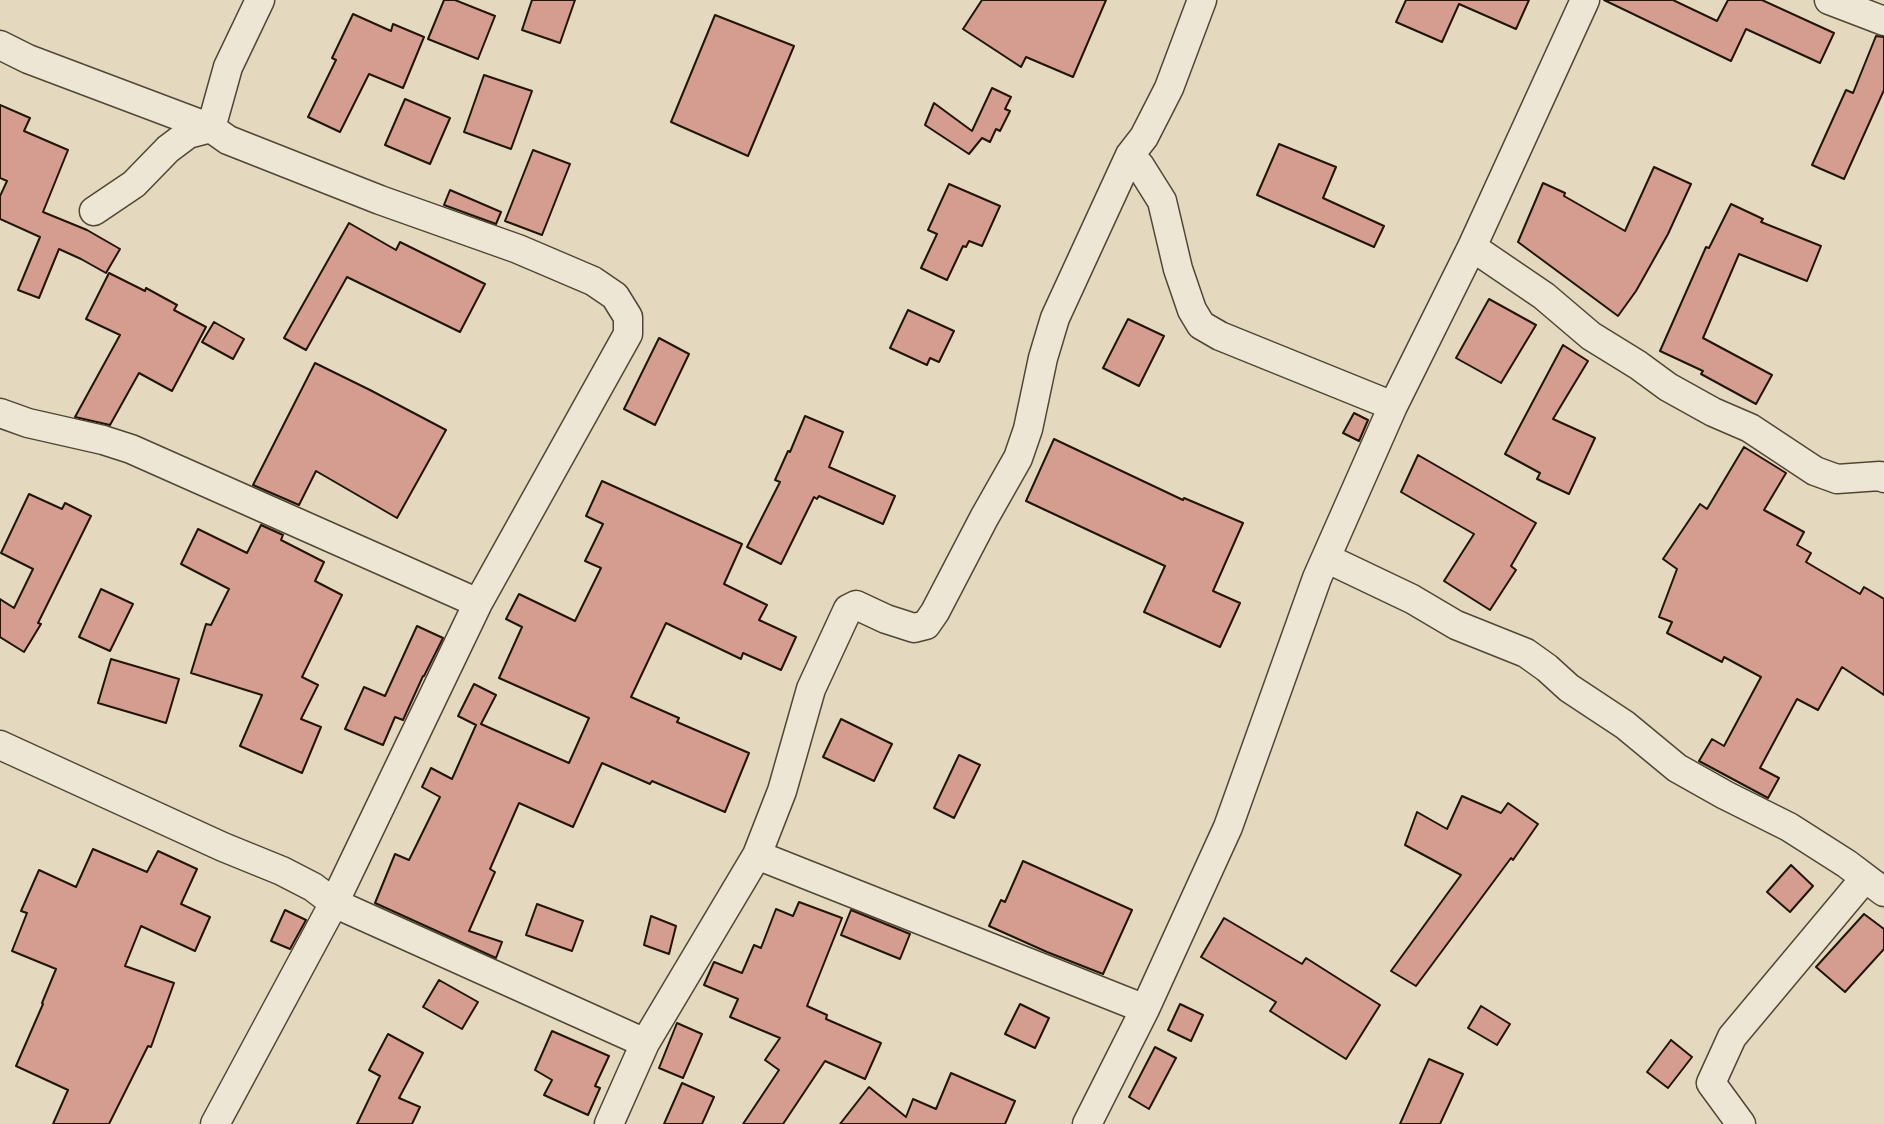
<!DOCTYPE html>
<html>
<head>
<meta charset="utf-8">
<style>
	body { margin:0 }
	canvas { display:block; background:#e4d8bf }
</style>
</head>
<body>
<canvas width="1884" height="1124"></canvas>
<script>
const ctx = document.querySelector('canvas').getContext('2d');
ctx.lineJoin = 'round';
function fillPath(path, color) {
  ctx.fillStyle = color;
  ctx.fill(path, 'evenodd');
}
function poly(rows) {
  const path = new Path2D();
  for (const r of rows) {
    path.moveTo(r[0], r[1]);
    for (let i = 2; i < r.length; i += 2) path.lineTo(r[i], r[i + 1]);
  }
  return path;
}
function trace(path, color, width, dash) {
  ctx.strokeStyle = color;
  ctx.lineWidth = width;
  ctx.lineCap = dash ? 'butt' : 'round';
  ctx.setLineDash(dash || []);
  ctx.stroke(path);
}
const building = poly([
	[444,0,455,0,495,16,478,59,428,39,444,0],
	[532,0,575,0,560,43,522,30,532,0],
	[982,0,1106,0,1073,77,1026,57,1021,67,963,29,982,0],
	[1406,0,1529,0,1516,29,1459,4,1442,42,1396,22,1406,0],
	[1604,0,1673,0,1717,21,1728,0,1762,0,1834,33,1820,63,1746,29,1731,61,1604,0],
	[353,14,391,31,393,24,424,37,403,88,369,74,340,132,308,117,336,60,332,58,353,14],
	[715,15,794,46,748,156,671,122,715,15],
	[1876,36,1884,37,1884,90,1844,179,1812,165,1846,90,1853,93,1876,36],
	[484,75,532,91,511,149,464,132,484,75],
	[992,88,1011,97,1005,109,1010,111,1000,131,996,129,990,142,982,138,969,154,925,125,934,103,972,131,992,88],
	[405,99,450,118,430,164,385,145,405,99],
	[0,105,30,118,24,131,68,150,43,212,87,230,120,249,106,273,81,259,59,249,39,298,18,290,40,237,0,219,0,196,7,181,0,178,0,105],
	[1279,144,1336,167,1323,198,1384,226,1374,247,1257,195,1279,144],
	[533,150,570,164,542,235,505,221,533,150],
	[1654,167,1691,184,1668,234,1636,291,1618,316,1518,242,1543,183,1565,193,1564,196,1625,231,1654,167],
	[949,184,1000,206,982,246,969,241,966,247,963,246,947,280,921,268,937,234,928,230,949,184],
	[450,190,501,212,496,224,444,205,450,190],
	[1731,204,1763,219,1761,222,1821,246,1807,281,1739,254,1703,338,1772,375,1756,404,1701,374,1703,371,1660,351,1706,247,1709,248,1731,204],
	[349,223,396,250,400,242,485,284,460,332,347,277,306,350,284,338,349,223],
	[109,273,145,291,146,288,177,305,174,310,206,327,172,391,139,373,110,425,75,417,120,335,86,319,109,273],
	[1489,299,1536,325,1501,383,1456,358,1489,299],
	[908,310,954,331,939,362,930,358,927,365,890,348,908,310],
	[1128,319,1164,336,1139,386,1103,368,1128,319],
	[214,322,244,339,233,359,202,342,214,322],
	[659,338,689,354,655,425,624,409,659,338],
	[1563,345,1588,361,1553,419,1595,438,1569,494,1537,479,1540,473,1505,454,1563,345],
	[315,363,370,390,446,430,397,518,316,471,299,505,253,485,315,363],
	[1354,413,1368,420,1359,441,1343,433,1354,413],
	[805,416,843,432,829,467,895,496,883,524,819,496,817,499,814,497,781,564,747,547,780,482,775,480,788,451,790,452,805,416],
	[1054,439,1183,500,1184,498,1243,523,1213,591,1240,603,1220,647,1144,612,1165,566,1026,501,1054,439],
	[1744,447,1786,473,1764,510,1804,532,1797,545,1811,553,1806,562,1860,594,1864,587,1884,599,1884,695,1842,667,1818,710,1797,699,1760,768,1779,778,1768,798,1699,761,1712,739,1724,746,1761,677,1724,657,1722,662,1667,633,1672,622,1659,617,1677,569,1663,559,1700,504,1707,509,1744,447],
	[1418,455,1536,523,1511,566,1516,570,1490,610,1444,581,1474,534,1401,492,1418,455],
	[602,481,742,544,724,584,767,605,759,620,796,637,781,670,743,653,741,659,666,623,631,697,679,718,677,722,749,753,725,812,652,781,650,784,602,763,573,827,519,803,490,869,495,872,469,931,502,942,496,958,375,903,395,854,409,860,440,797,422,787,431,768,452,779,476,725,458,716,474,684,496,695,481,724,569,763,589,718,499,678,522,627,506,619,519,594,575,621,601,568,585,561,603,524,586,516,602,481],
	[29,494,62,509,65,503,91,516,38,623,41,624,24,652,0,637,0,599,14,608,33,569,1,553,29,494],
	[261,525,283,535,281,540,324,562,315,581,342,595,302,677,318,685,301,719,321,727,302,773,240,746,262,695,191,673,206,624,211,625,229,589,181,564,198,529,247,553,261,525],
	[101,589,133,604,110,651,79,637,101,589],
	[417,626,443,638,424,676,423,676,403,720,395,717,383,745,345,729,364,687,385,696,417,626],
	[111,659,179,679,166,723,98,703,111,659],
	[841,719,892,744,874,781,823,757,841,719],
	[959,755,980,765,954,818,934,808,959,755],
	[1462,796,1501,813,1508,803,1538,824,1513,860,1511,858,1416,986,1391,971,1461,875,1405,845,1417,812,1447,829,1462,796],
	[93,849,147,872,158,851,197,869,181,904,210,917,195,951,141,926,125,966,174,983,151,1047,148,1046,109,1124,53,1124,68,1090,16,1066,43,1004,42,1003,56,969,12,951,27,913,21,911,39,870,76,887,93,849],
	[1023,861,1132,910,1103,974,1047,952,989,926,1001,900,1005,902,1023,861],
	[1791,865,1813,886,1790,912,1767,892,1791,865],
	[799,902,842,918,807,1006,827,1015,826,1019,881,1043,865,1079,825,1061,783,1124,743,1124,779,1070,765,1060,780,1038,730,1017,738,999,704,985,714,962,742,973,754,945,761,948,776,909,793,916,799,902],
	[537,904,583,921,572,951,526,935,537,904],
	[285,910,306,920,290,949,271,941,285,910],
	[851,910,910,934,900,959,841,935,851,910],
	[1864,914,1884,929,1884,949,1845,992,1816,967,1864,914],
	[651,916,676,926,669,954,644,945,651,916],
	[1224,918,1302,964,1306,958,1380,1005,1346,1059,1270,1011,1276,1002,1201,957,1224,918],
	[439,980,478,1002,462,1029,423,1007,439,980],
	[1020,1004,1049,1018,1035,1048,1005,1034,1020,1004],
	[1180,1004,1203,1015,1191,1041,1168,1030,1180,1004],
	[1481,1006,1510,1024,1497,1045,1468,1028,1481,1006],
	[677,1023,702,1034,683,1078,659,1068,677,1023],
	[552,1031,609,1056,595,1086,600,1088,588,1115,544,1095,552,1080,535,1070,552,1031],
	[388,1034,423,1053,399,1098,420,1107,412,1124,357,1124,380,1076,369,1070,388,1034],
	[1671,1040,1692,1057,1668,1088,1647,1072,1671,1040],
	[1155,1047,1176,1058,1149,1109,1129,1097,1155,1047],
	[1429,1059,1463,1074,1440,1124,1400,1124,1429,1059],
	[951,1073,1015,1101,1005,1124,840,1124,869,1087,906,1117,913,1099,936,1109,951,1073],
	[682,1083,714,1097,702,1124,664,1124,682,1083]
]);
fillPath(building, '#d59d8f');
trace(building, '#201506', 2);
const minor = poly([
	[1829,0,1884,21],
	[0,45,28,59,211,128],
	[1130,155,1140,166,1162,201,1178,269,1192,310,1201,325,1220,336,1393,406],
	[94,211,134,184,168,149,188,134,211,128],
	[1472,247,1544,296,1591,336,1638,365,1668,387,1713,412,1750,428,1815,471,1837,479,1880,476,1884,478],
	[0,413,28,423,103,440,131,449,478,603],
	[1326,558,1412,599,1456,625,1526,653,1547,668,1569,688,1625,725,1677,768,1725,795,1789,827,1847,864,1884,892],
	[0,745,223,847,282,871,313,887,334,903,645,1043],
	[757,855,1145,1009],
	[215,1124,334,903,478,603,628,334,628,317,615,296,593,281,518,249,380,200,228,140,211,128,228,67,260,0],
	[609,1124,645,1043,757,855,782,791,811,689,848,609,856,605,886,619,914,628,926,625,935,612,984,518,1018,458,1028,429,1043,358,1055,318,1130,155,1144,137,1169,88,1202,0],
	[1087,1124,1145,1009,1228,827,1317,578,1393,406,1472,247,1585,0],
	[1741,1124,1711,1083,1732,1037,1865,878]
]);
trace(minor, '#514634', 31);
trace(minor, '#ede6d5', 28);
</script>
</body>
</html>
